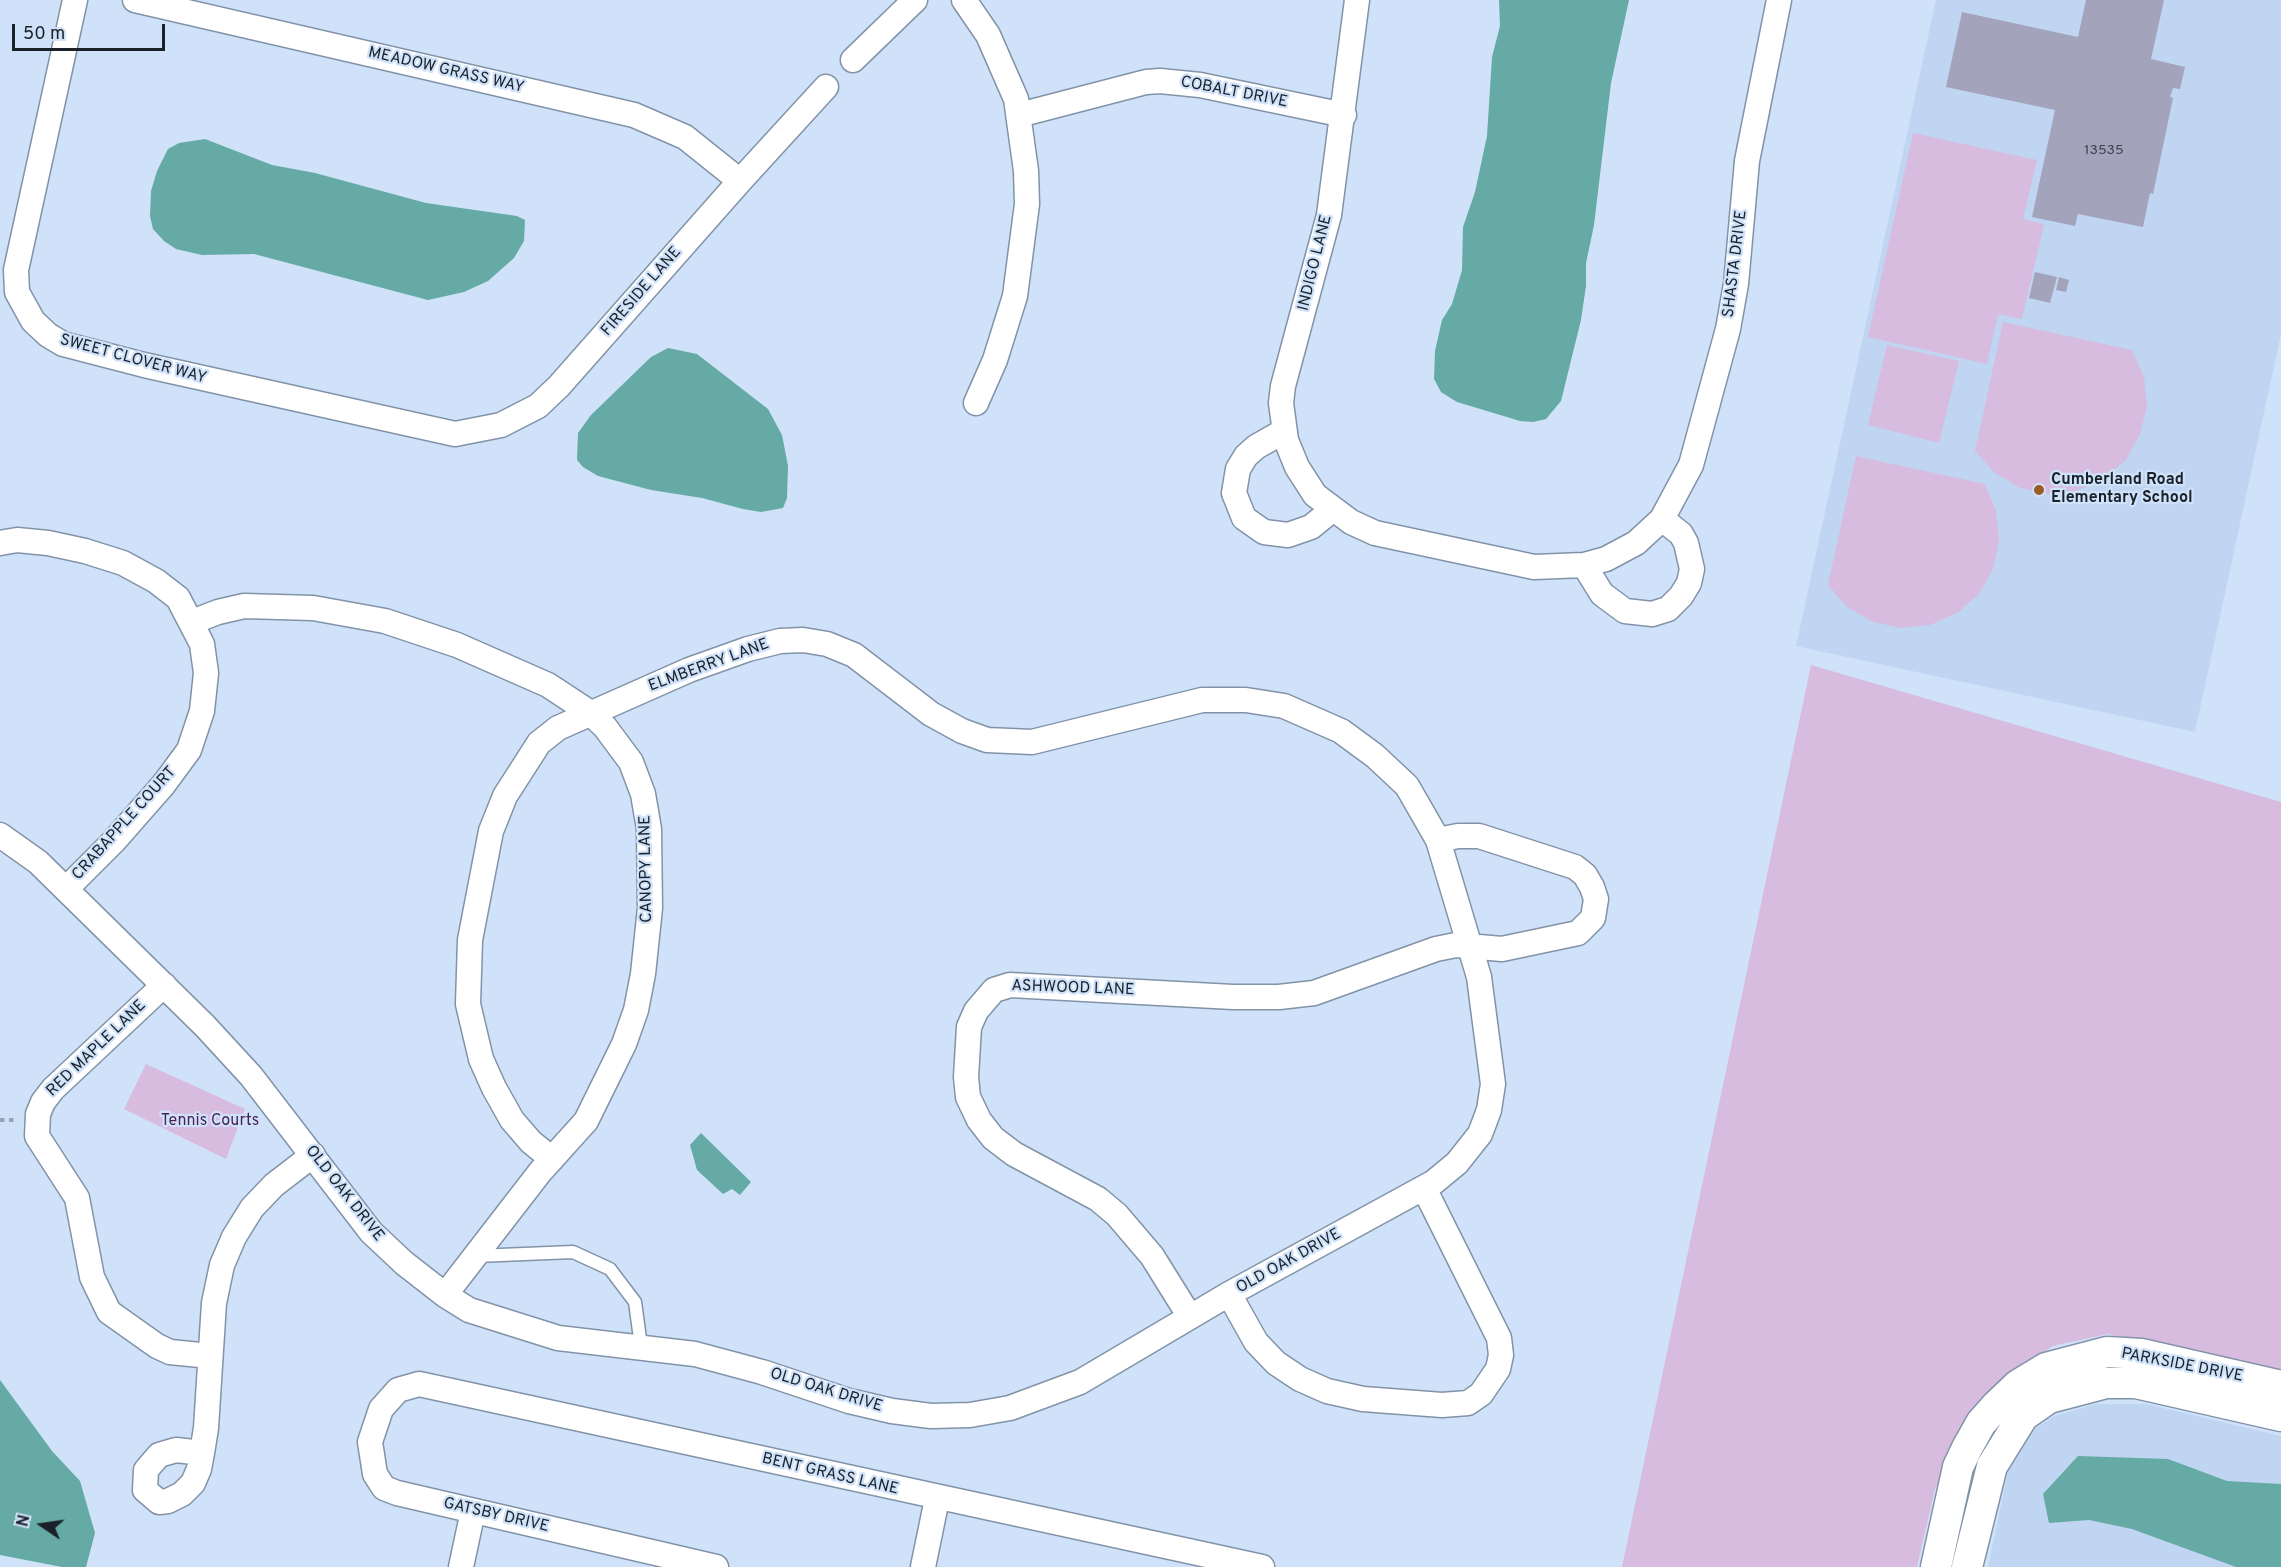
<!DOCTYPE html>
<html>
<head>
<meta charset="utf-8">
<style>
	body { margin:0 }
	#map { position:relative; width:2281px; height:1567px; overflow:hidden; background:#cfe2f9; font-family:Overpass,sans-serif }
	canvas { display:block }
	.north { position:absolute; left:12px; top:1495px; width:60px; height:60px; -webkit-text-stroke:4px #cfe2f9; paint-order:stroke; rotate:283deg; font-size:16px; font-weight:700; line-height:24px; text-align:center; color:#1a2129 }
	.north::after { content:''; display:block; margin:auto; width:21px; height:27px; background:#1a2129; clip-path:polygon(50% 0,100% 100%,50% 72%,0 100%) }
	.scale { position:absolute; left:12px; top:24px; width:153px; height:27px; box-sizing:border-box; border:3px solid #1a2129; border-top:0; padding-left:8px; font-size:18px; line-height:21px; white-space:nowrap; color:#1a2129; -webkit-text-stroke:4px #cfe2f9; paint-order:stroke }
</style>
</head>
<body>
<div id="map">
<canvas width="2281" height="1567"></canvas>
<div class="north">N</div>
<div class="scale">50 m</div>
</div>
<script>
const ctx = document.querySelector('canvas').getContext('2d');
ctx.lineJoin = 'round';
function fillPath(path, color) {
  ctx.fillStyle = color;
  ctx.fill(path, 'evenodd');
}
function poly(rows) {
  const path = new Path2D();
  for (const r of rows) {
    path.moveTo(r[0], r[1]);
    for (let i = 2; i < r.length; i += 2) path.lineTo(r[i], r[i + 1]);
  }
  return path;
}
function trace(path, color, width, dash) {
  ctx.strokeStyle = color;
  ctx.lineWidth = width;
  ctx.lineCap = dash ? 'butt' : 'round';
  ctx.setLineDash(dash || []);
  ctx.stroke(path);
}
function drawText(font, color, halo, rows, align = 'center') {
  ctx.font = font + ' Overpass,sans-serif';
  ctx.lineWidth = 4.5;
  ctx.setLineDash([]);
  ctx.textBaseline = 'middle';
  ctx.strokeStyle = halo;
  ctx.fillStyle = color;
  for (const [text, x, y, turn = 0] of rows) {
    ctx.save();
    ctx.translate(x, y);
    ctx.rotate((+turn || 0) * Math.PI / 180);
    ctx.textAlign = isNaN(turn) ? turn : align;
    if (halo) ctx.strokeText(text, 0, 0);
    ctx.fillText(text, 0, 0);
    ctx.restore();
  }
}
fillPath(poly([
	[1936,0,2281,0,2281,334,2195,732,1796,646],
	[2096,1404,2146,1404,2281,1436,2281,1567,1988,1567,2010,1462,2026,1435,2054,1416]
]), '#bfd5f2');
fillPath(poly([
	[1913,133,2037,160,2023,219,2044,224,2022,319,1998,314,1987,364,1868,337],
	[2003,322,2132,350,2144,377,2147,406,2140,434,2126,460,2104,479,2077,491,2048,494,2020,488,1995,473,1975,451],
	[1887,345,1959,361,1939,443,1868,425],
	[1856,456,1985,484,1996,511,1999,540,1993,569,1979,594,1957,613,1930,625,1901,628,1873,622,1847,607,1828,585],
	[1811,665,2281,802,2281,1373,2108,1334,2053,1346,2009,1375,1971,1416,1935,1489,1917,1567,1622,1567],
	[146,1064,245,1109,226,1159,124,1109]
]), '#d7bcdf');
fillPath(poly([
	[1499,0,1629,0,1611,83,1594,225,1586,263,1586,286,1581,320,1561,401,1546,419,1533,422,1520,421,1457,402,1441,392,1434,379,1435,351,1442,320,1452,304,1462,270,1463,227,1475,192,1487,136,1492,57,1500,26],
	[205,139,272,165,315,173,426,203,517,216,525,220,524,241,514,258,488,281,464,292,428,300,254,254,202,255,176,249,164,241,153,229,150,216,151,191,157,171,168,149,179,143],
	[668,348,697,354,768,409,782,435,788,466,787,498,783,508,761,512,743,509,702,498,651,490,598,476,583,467,577,460,578,433,591,415,651,357],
	[701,1133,751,1182,740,1195,732,1189,723,1194,697,1170,690,1145],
	[0,1380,52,1451,80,1481,95,1533,86,1567,62,1567,0,1555],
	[2078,1456,2168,1459,2227,1481,2281,1484,2281,1567,2236,1567,2132,1529,2089,1520,2049,1523,2043,1494]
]), '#65aaa4');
fillPath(poly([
	[2086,0,2164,0,2151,59,2185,67,2180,89,2173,88,2170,97,2173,98,2153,194,2150,193,2143,227,2078,214,2075,226,2032,217,2055,110,1946,87,1962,12,2078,37],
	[2035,272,2057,277,2050,303,2029,298],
	[2059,277,2069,280,2066,292,2056,290]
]), '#a3a3bc');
const service = poly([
	[476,1256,573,1252,610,1269,635,1302,641,1346]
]);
const minor = poly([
	[75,0,16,270,17,292,33,321,48,335,63,344,144,365,455,434,501,425,538,406,559,386,740,181,826,87],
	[135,0,634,115,685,137,740,181],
	[964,0,988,35,1016,99,1026,171,1027,204,1015,296,995,360,976,403],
	[1357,0,1329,215,1283,386,1281,403,1286,440,1297,467,1315,495,1351,522,1375,533,1534,567,1584,565,1606,559,1636,543,1662,519,1691,465,1728,329,1736,284,1747,161,1779,0],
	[853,60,915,0],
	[1019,115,1146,82,1160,81,1200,85,1344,115],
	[1284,431,1256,447,1246,456,1238,469,1234,493,1244,518,1264,532,1288,535,1311,527,1332,510],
	[0,543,17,540,48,543,85,551,123,563,156,581,178,598,202,644,206,673,202,711,189,750,164,784,114,841,66,889],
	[1584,565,1602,594,1625,611,1652,614,1668,609,1681,596,1689,583,1692,569,1686,543,1681,534,1662,519],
	[192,622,218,612,244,606,313,608,385,621,457,645,548,685,589,712,605,727,631,762,643,794,649,829,650,908,643,974,636,1010,624,1044,586,1121,540,1172,445,1295],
	[0,835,38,862,205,1026,251,1076,371,1232,404,1263,445,1295,469,1310,558,1338,695,1354,762,1372,849,1401,892,1411,931,1416,970,1415,1010,1408,1080,1382,1229,1294,1434,1182,1457,1163,1480,1134,1489,1110,1493,1084,1479,977,1438,840,1407,786,1375,756,1341,731,1284,706,1246,700,1202,700,1032,742,987,740,962,731,931,714,854,655,827,644,803,640,780,641,748,649,689,670,558,728,539,743,505,796,491,831,470,940,468,1004,481,1059,494,1088,512,1120,531,1142,552,1159],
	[164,985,53,1089,43,1102,38,1114,37,1136,77,1198,92,1277,109,1312,157,1346,170,1352,210,1356],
	[1229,1294,1256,1342,1276,1363,1300,1379,1327,1391,1363,1399,1442,1405,1468,1403,1481,1394,1498,1369,1501,1355,1499,1338,1424,1188],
	[1190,1317,1152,1256,1117,1215,1098,1199,1014,1154,993,1138,979,1120,968,1097,966,1077,969,1027,976,1011,994,990,1010,985,1233,997,1279,997,1314,993,1436,949,1456,945,1502,949,1578,933,1593,918,1596,899,1592,887,1585,875,1575,867,1479,836,1458,836,1438,840],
	[176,1450,202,1453,199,1469,193,1483,182,1494,168,1501,159,1502,145,1490,146,1470,159,1455,176,1450],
	[202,1453,206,1428,214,1303,222,1265,234,1237,252,1208,274,1185,313,1155],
	[461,1567,473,1511],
	[716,1567,397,1493,384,1488,375,1474,370,1442,381,1409,398,1390,419,1384,1262,1567],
	[923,1567,937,1499]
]);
const tertiary = poly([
	[1936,1567,1958,1467,1967,1448,1981,1423,1997,1405,2018,1385,2046,1368,2107,1352,2142,1354,2281,1386],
	[1967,1567,1992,1466,2023,1416,2049,1398,2106,1383,2136,1383,2281,1416]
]);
trace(service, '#8293a8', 15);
trace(minor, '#8293a8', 27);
trace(tertiary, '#8293a8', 33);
trace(poly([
	[0,1120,16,1120]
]), '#96a5b7', 4, [4.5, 4.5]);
trace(service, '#fff', 12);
trace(minor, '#fff', 24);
trace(tertiary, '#fff', 30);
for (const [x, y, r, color] of [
	[2039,490,6,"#9d5c27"]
]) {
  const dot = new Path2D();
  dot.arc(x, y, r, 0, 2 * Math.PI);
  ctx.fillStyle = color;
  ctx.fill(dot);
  trace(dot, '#cfe2f9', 2);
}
drawText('14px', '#3c424e', null, [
	["13535",2104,151]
]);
drawText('16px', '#1a2129', '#cfe2f9', [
	["MEADOW GRASS WAY",446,71,13],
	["COBALT DRIVE",1234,93,11],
	["INDIGO LANE",1316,263,-76],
	["SHASTA DRIVE",1736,264,-83],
	["FIRESIDE LANE",642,292,-49],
	["SWEET CLOVER WAY",133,360,15],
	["ELMBERRY LANE",709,666,-20],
	["CRABAPPLE COURT",125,824,-48],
	["CANOPY LANE",647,869,-91],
	["ASHWOOD LANE",1073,989,2],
	["RED MAPLE LANE",97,1049,-44],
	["OLD OAK DRIVE",344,1194,52],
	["OLD OAK DRIVE",1289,1262,-29],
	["PARKSIDE DRIVE",2182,1366,11],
	["OLD OAK DRIVE",826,1391,17],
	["BENT GRASS LANE",830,1475,13],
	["GATSBY DRIVE",496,1516,13]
]);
drawText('bold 16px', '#1a2129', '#cfe2f9', [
	["Cumberland Road",2051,481],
	["Elementary School",2051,499]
], 'left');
drawText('16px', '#491f54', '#cfe2f9', [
	["Tennis Courts",210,1122]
]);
</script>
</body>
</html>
